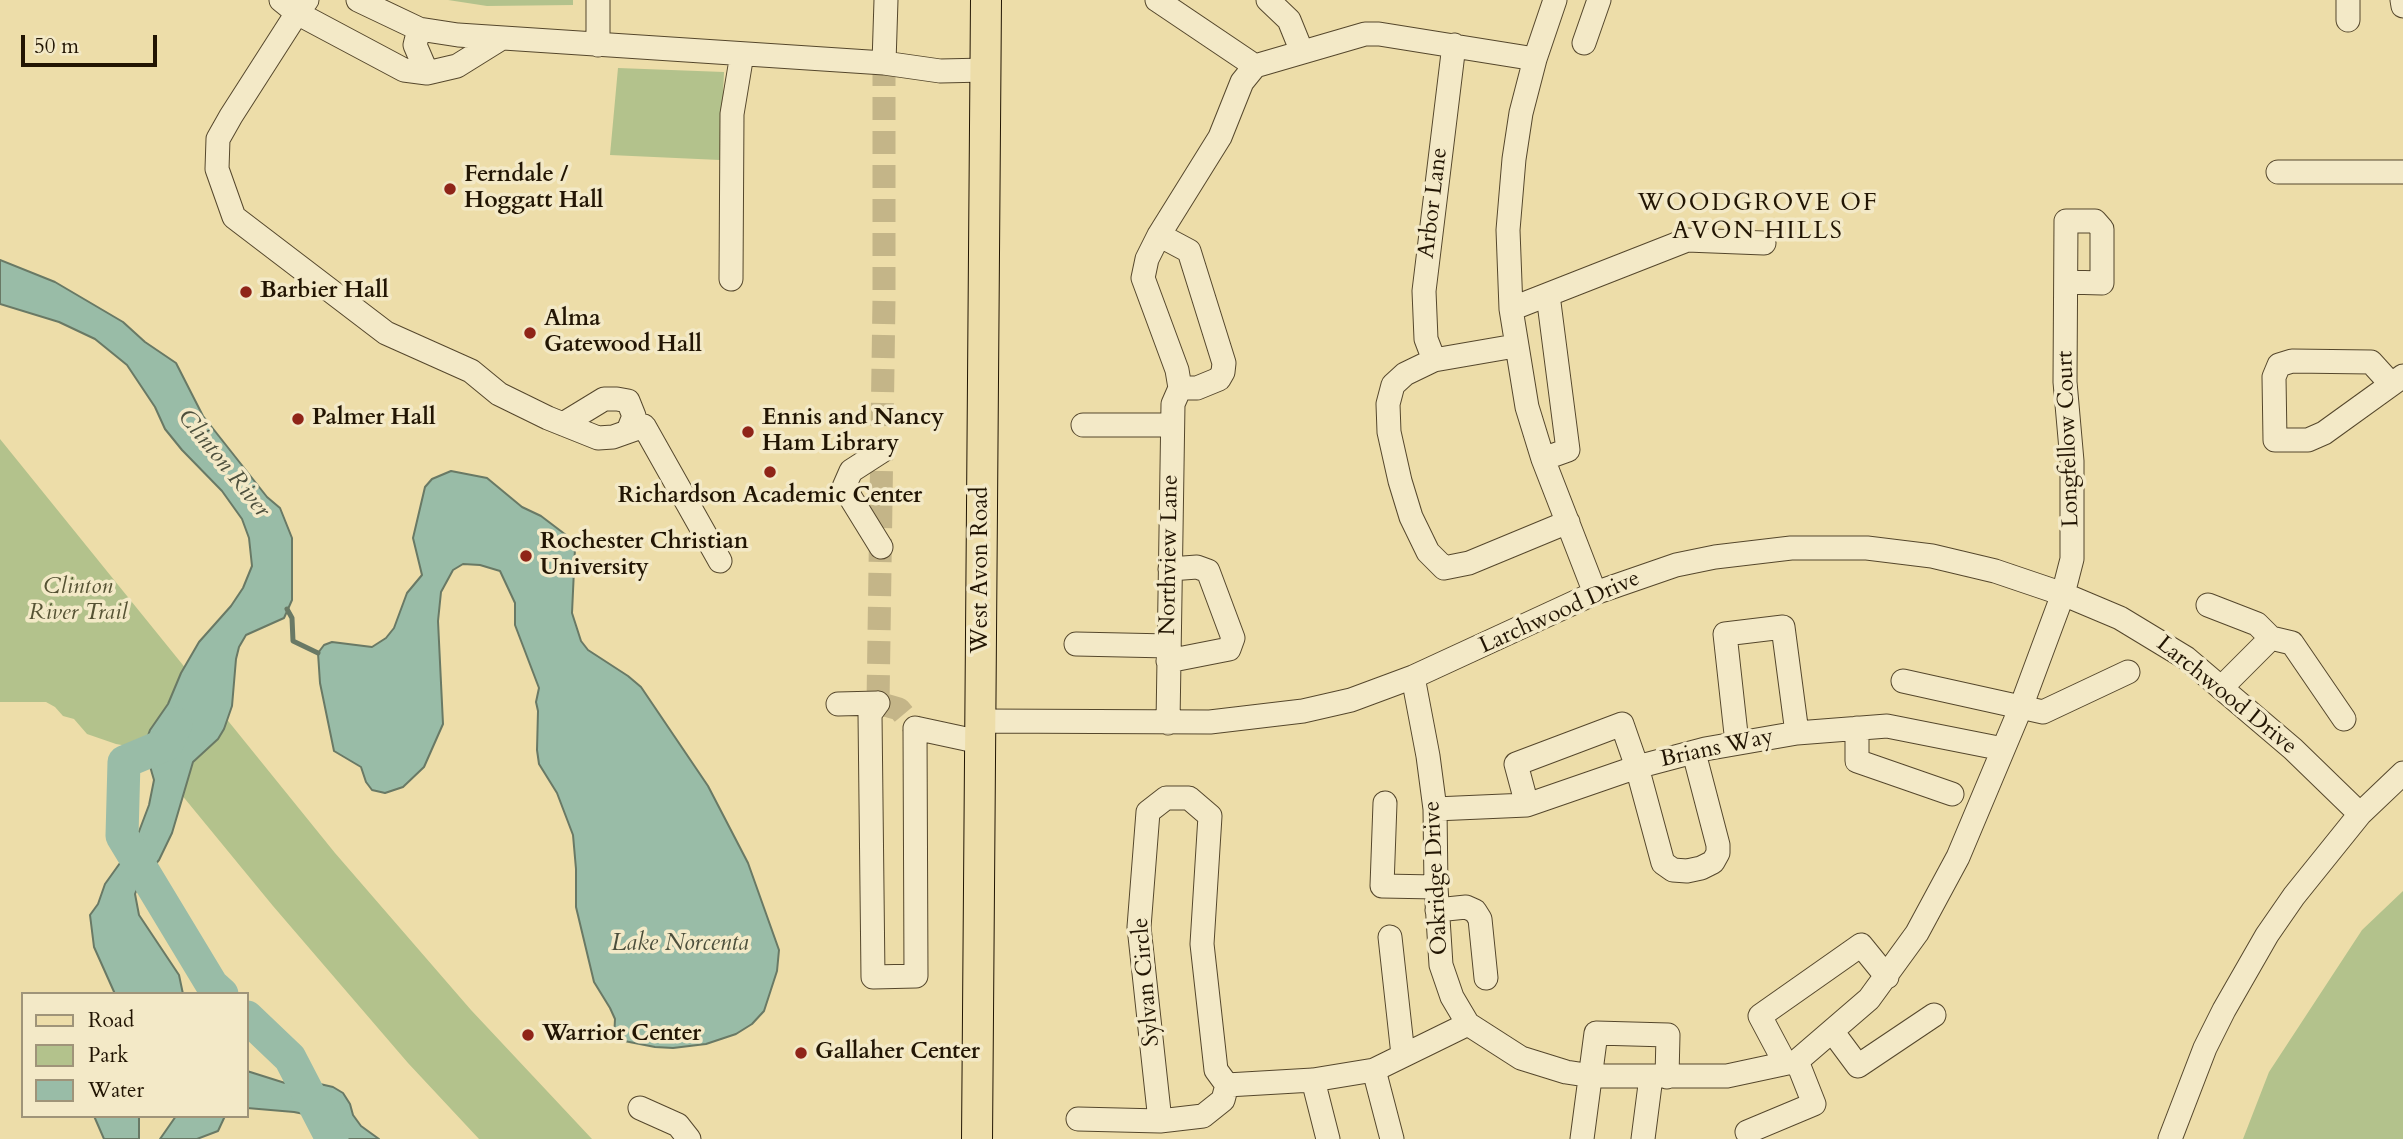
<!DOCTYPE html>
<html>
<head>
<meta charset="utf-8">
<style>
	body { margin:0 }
	#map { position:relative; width:2403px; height:1139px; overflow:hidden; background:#eddda9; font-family:Cardo,serif }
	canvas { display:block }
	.legend { position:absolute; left:21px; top:992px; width:228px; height:126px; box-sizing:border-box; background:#f3e9c7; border:2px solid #9f9479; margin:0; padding:9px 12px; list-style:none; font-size:21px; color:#221503 }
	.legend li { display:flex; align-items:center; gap:14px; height:35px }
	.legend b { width:35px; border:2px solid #9f9479 }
	.scale { position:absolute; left:21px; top:35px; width:136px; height:32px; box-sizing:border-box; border:4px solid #221503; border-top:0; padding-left:9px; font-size:21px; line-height:24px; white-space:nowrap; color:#221503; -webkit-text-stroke:5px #f3e9c7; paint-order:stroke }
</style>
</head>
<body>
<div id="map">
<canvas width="2403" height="1139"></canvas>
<ul class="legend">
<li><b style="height:9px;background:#eddda9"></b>Road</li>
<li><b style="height:19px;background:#b3c28c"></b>Park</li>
<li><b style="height:19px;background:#99bca7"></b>Water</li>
</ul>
<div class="scale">50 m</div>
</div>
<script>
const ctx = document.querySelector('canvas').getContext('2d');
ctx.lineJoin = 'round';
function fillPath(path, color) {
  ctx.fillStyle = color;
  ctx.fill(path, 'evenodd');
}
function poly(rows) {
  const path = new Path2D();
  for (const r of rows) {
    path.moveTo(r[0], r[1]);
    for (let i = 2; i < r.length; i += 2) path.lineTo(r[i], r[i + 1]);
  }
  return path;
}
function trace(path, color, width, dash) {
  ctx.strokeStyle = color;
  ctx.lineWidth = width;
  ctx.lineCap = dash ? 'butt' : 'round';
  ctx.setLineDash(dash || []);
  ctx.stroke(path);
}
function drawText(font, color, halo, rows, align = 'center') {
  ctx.font = font + ' Cardo,serif';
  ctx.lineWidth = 7;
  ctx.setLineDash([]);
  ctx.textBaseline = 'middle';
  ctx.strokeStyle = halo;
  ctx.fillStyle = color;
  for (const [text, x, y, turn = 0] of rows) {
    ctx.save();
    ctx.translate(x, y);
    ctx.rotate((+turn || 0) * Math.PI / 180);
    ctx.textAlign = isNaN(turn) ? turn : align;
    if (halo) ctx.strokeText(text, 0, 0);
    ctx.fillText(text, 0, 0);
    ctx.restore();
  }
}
fillPath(poly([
	[448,0,573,0,573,5,487,6],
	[618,68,724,72,720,160,610,155],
	[0,439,335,853,471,1010,592,1139,479,1139,408,1063,273,906,144,749,116,744,87,734,74,719,63,716,55,707,46,702,0,702],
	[2403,891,2403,1139,2243,1139,2269,1072,2362,930]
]), '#b3c28c');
const water = poly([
	[0,260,55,282,123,322,145,342,176,363,203,416,267,497,280,508,292,538,292,600,284,618,246,635,239,647,236,659,232,706,224,729,218,739,193,762,172,833,159,860,139,884,135,894,139,915,179,975,183,994,115,994,94,947,90,915,98,904,105,884,135,842,149,805,154,780,147,756,146,741,150,730,168,704,181,673,199,642,231,606,243,588,252,566,249,538,242,519,222,491,182,450,165,429,155,407,127,365,95,339,59,322,0,304,0,260],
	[451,471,487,478,522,507,541,516,566,535,575,548,572,613,581,641,588,650,628,676,641,687,708,786,748,863,779,950,777,971,764,1011,752,1024,736,1034,706,1044,673,1048,655,1047,614,1039,615,1019,610,1008,594,982,576,907,576,869,573,835,557,793,539,764,537,750,538,711,536,702,539,688,515,625,515,603,500,571,480,565,463,564,453,570,441,592,438,621,443,724,424,767,403,787,385,793,372,790,366,782,361,767,334,751,320,683,318,653,324,645,332,642,372,647,386,638,394,628,407,593,422,575,413,538,425,487,432,479,451,471],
	[247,1071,285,1083,320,1084,333,1087,343,1093,350,1104,353,1115,361,1126,379,1139,323,1139,325,1123,324,1118,294,1112,247,1108,247,1071],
	[94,1116,139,1116,139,1139,104,1139,94,1116],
	[176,1116,225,1116,218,1131,197,1139,160,1139,176,1116]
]);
fillPath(water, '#99bca7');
trace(water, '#697965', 2);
trace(poly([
	[287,609,292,618,293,641,318,653]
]), '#697965', 5);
trace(poly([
	[176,724,167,744,124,762,122,836,212,985,222,994],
	[247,1017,290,1058,332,1139]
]), '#99bca7', 33);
trace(poly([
	[884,63,884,299,878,703,899,709,915,728]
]), '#c4b588', 23, [23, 11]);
const minor = poly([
	[281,0,297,13,231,116,218,139,217,169,234,217,386,333,471,371,499,394,548,418,598,438,613,437,644,426,720,561],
	[307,0,297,13,404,70,427,73,415,45,419,29],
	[358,0,419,29,458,35,884,63,940,71,986,70],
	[1157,0,1255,66],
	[1268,0,1289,20,1302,52],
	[1555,0,1535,59,1521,113,1514,159,1508,230,1511,309,1527,407,1543,459,1595,593],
	[2402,0,2403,6],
	[2348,20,2348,0],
	[1584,43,1599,0],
	[598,45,598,0],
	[884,63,886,0],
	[1255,66,1365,34,1379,34,1535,59],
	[427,73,457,66,502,38],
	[2278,172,2403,172],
	[1159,235,1189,251,1224,363,1223,372,1219,379,1197,388,1180,388],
	[731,279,732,114,742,54],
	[1511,309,1687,240,1764,243],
	[1515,346,1434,360,1405,374,1393,385,1388,404,1389,432,1400,481,1411,517,1428,552,1444,568,1469,563,1568,522],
	[1434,360,1426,339,1424,291,1454,45],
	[2391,384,2371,362,2292,361,2279,365,2274,377,2275,440,2308,440,2324,433,2403,376],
	[563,424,604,399,617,399,628,401,634,416,628,431],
	[1083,425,1172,425],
	[1543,459,1568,450,1548,295],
	[881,547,844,487,851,471,882,451],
	[2208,605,2257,624,2271,638,2292,643,2344,719],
	[1076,644,1169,646],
	[1168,661,1229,649,1233,638,1208,571,1197,567,1170,569],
	[1413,677,1428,756,1435,809,1436,887,1441,965,1452,997,1468,1024,1521,1058,1566,1072,1592,1076,1727,1076,1797,1061,1869,999,1917,933,1958,857,2021,707,2063,594,2072,559,2072,461,2065,382,2066,221,2095,221,2102,229,2102,283,2066,282],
	[1903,681,2043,712,2128,672],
	[2221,688,2271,638],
	[878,703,870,714,873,977,916,976,915,728,980,742],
	[838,704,878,703],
	[981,721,1210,722,1303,711,1351,700,1413,677,1595,593,1676,565,1715,557,1791,548,1867,548,1932,556,1995,571,2063,594,2120,618,2186,658,2293,749,2360,814],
	[1168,723,1173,404,1180,388,1177,370,1143,278,1147,259,1159,235,1220,137,1242,82,1255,66],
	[1857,728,1857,761,1952,794],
	[1737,743,1725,634,1783,627,1797,733],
	[1385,803,1382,886,1436,887],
	[1527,805,1516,764,1622,724,1637,767,1663,863,1673,870,1687,871,1701,868,1713,862,1718,853,1718,845,1694,753],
	[1435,809,1527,805,1637,767,1705,749,1797,733,1887,726,2003,749],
	[1437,910,1466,907,1475,911,1480,919,1486,978],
	[1390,937,1403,1055],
	[1832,1031,1858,1066,1934,1015],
	[1785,1063,1760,1016,1861,945,1887,977],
	[1374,1070,1392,1139],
	[1313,1080,1328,1139],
	[1227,1085,1223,1100,1203,1116,1160,1121,1139,927,1148,812,1166,798,1189,798,1210,816,1202,944,1216,1070,1227,1085,1313,1080,1374,1070,1468,1024],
	[640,1108,678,1125,689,1139],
	[1078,1119,1160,1121],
	[1747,1132,1814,1104,1797,1061],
	[1582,1139,1596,1033,1668,1035,1667,1077],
	[1643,1139,1651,1077],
	[2170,1139,2205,1048,2224,1010,2267,935,2294,896,2360,814,2403,773]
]);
const major = poly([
	[977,1139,986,0]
]);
trace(minor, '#55472c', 25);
trace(major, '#221503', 32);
trace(minor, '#f3e9c7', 23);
trace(major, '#eddda9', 30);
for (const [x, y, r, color] of [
	[450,189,7,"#8f2418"],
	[246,292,7,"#8f2418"],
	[530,333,7,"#8f2418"],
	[298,419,7,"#8f2418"],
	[748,432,7,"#8f2418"],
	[770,472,7,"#8f2418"],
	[526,556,7,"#8f2418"],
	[528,1035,7,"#8f2418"],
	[801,1053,7,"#8f2418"]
]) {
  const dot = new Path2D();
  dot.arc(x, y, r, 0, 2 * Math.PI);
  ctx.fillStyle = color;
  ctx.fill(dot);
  trace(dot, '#f3e9c7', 2.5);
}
drawText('bold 23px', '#221503', '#f3e9c7', [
	["Ferndale /",464,176],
	["Hoggatt Hall",464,202],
	["Barbier Hall",260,292],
	["Alma",544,320],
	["Gatewood Hall",544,346],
	["Palmer Hall",312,419],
	["Ennis and Nancy",762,419],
	["Ham Library",762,445],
	["Richardson Academic Center",770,497,"center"],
	["Rochester Christian",540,543],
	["University",540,569],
	["Warrior Center",542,1035],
	["Gallaher Center",815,1053]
], 'left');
drawText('23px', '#221503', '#f3e9c7', [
	["Arbor Lane",1434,203,-83],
	["Longfellow Court",2069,439,-92],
	["Northview Lane",1170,555,-89],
	["West Avon Road",982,570,-90],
	["Larchwood Drive",1560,613,-24],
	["Larchwood Drive",2226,696,39],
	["Brians Way",1717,749,-12],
	["Oakridge Drive",1437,878,-93],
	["Sylvan Circle",1147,982,-95]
]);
drawText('italic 23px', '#555233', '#f3e9c7', [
	["Clinton",78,588],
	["River Trail",78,614]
]);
ctx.letterSpacing = '2px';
drawText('24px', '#221503', '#f3e9c7', [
	["WOODGROVE OF",1758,204],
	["AVON HILLS",1758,232]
]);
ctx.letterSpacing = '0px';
drawText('italic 24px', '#4c4f3c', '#f3e9c7', [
	["Clinton River",223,464,51],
	["Lake Norcenta",680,944]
]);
</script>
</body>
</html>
